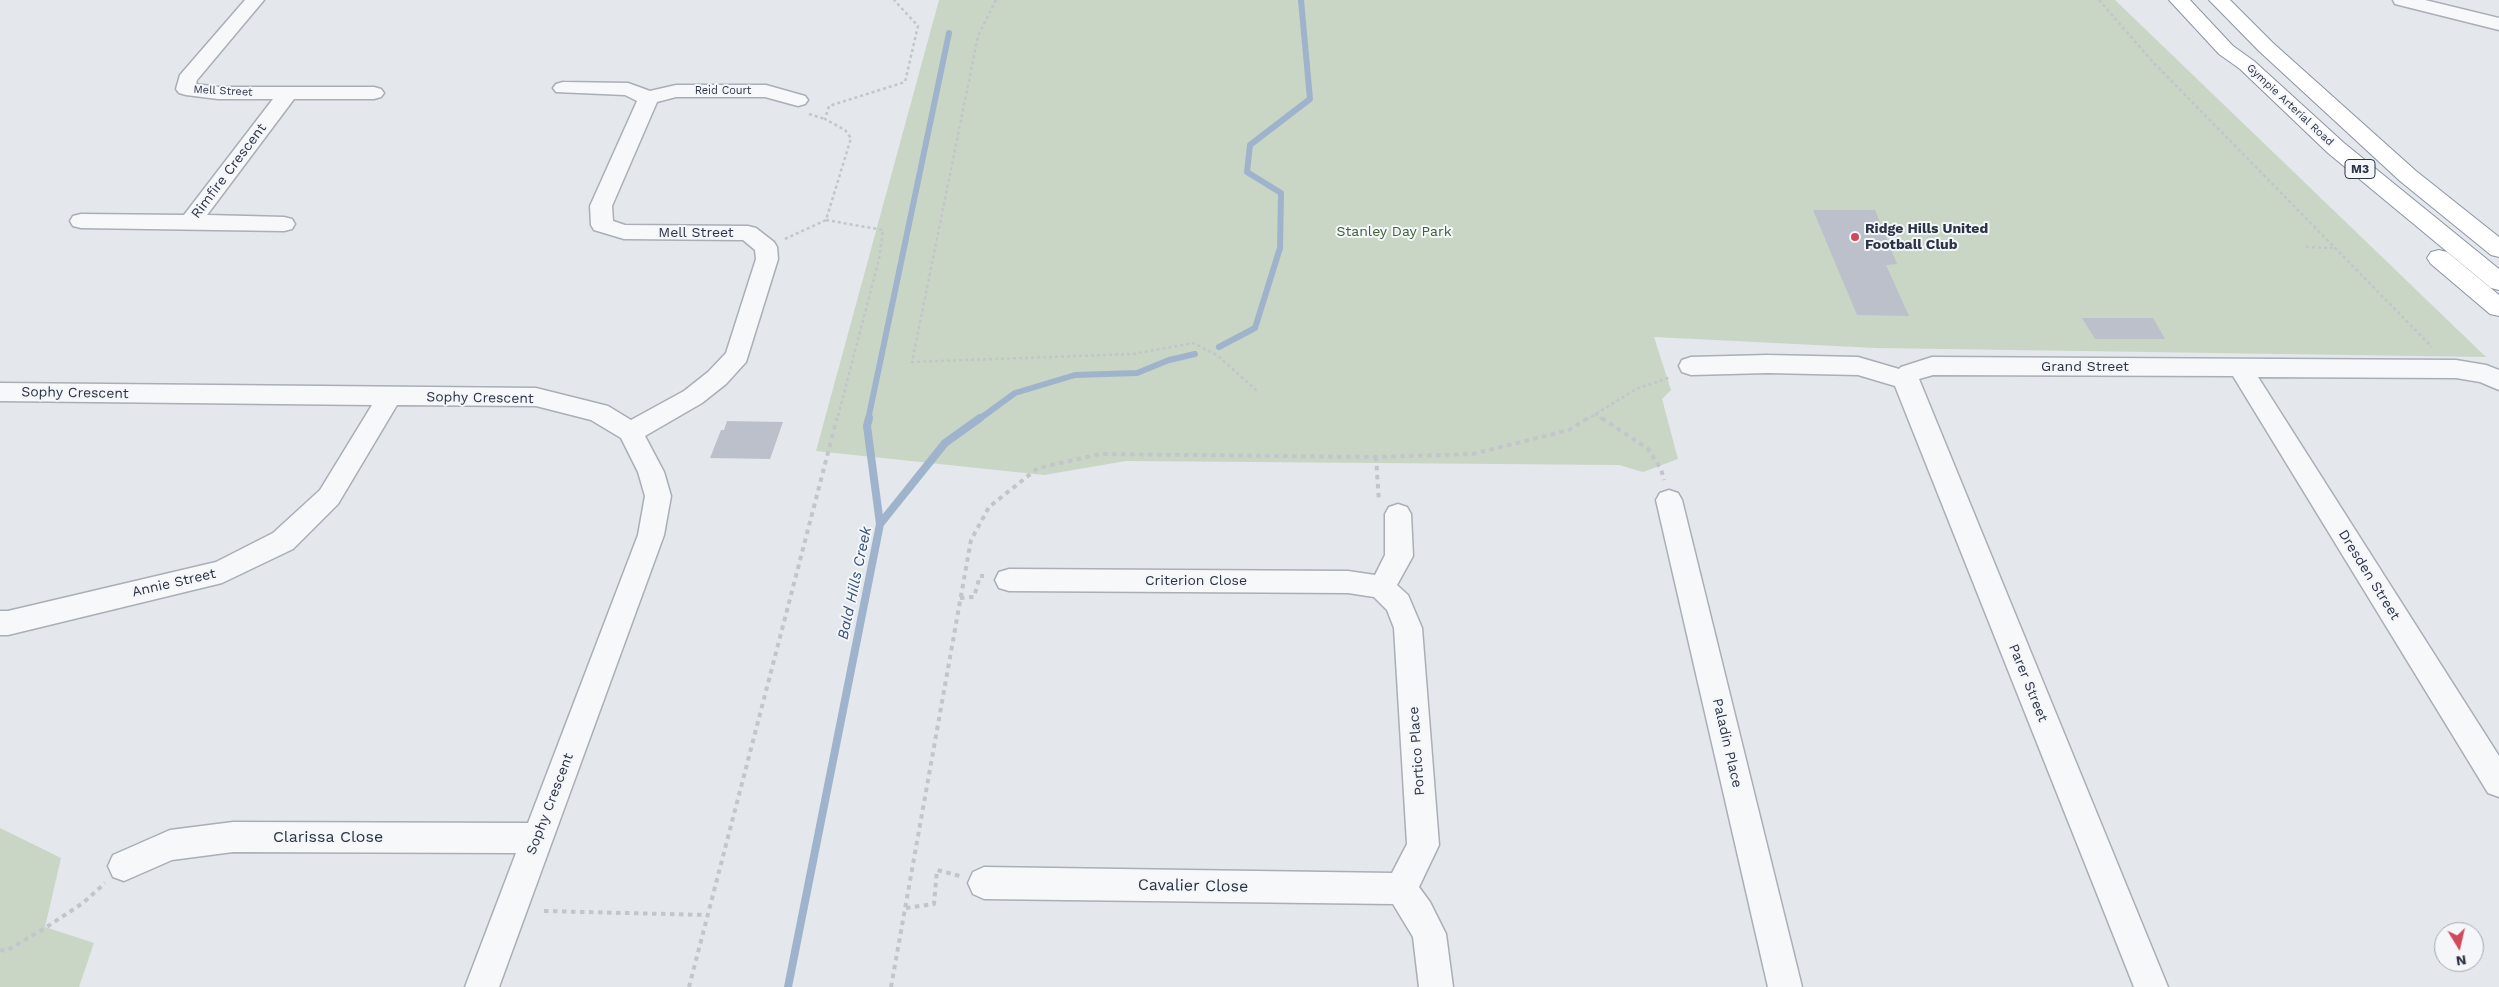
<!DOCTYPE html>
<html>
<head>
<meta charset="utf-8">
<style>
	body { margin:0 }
	#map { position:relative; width:2499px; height:987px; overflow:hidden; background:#e4e7ec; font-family:"Work Sans",sans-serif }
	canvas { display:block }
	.north { position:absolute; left:2434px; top:922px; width:50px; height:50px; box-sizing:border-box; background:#f4f6f9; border:1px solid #a4a8b1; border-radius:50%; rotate:171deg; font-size:14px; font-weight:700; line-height:20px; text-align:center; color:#2b3445 }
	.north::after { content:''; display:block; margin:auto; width:18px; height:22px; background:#d1495b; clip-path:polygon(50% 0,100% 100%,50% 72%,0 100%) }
</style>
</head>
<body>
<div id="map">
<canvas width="2499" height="987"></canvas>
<div class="north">N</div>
</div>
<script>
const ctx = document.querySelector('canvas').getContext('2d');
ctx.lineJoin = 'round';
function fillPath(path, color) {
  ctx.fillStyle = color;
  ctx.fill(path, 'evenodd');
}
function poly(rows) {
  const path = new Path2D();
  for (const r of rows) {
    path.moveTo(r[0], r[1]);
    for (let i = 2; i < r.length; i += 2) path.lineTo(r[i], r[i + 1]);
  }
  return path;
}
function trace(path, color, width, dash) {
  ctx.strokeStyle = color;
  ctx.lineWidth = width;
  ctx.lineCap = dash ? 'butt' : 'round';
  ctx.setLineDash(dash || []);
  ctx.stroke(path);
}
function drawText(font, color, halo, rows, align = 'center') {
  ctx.font = font + ' "Work Sans",sans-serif';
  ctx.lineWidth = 4;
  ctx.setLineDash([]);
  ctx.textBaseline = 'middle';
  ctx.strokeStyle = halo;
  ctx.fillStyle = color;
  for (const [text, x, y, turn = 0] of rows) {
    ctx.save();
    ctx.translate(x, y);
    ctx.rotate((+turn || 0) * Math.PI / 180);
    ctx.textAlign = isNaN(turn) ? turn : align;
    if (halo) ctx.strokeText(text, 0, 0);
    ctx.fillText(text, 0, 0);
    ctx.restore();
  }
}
fillPath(poly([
	[939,0,2115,0,2486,357,1876,348,1654,337,1671,390,1662,399,1678,459,1643,472,1619,465,1126,461,1044,475,816,451],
	[0,828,61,858,45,927,94,943,79,987,0,987]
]), '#c9d6c5');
trace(poly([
	[1219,347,1255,328,1280,248,1281,193,1247,172,1250,145,1310,99,1301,0],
	[868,420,949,33],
	[978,420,1015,393,1075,375,1137,373,1169,360,1195,354]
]), '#9fb4cc', 6);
trace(poly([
	[869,418,867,426,880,524],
	[788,987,880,524,945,443,980,418]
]), '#9fb4cc', 8);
fillPath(poly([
	[1813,210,1875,210,1897,264,1886,265,1909,316,1857,315],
	[2082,318,2153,318,2165,339,2095,339],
	[727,421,783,422,770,459,710,458,721,430,724,430]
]), '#bbc0ca');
const minor = poly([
	[245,0,264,0,197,80,196,84,218,87,374,87,381,89,384,93,381,97,374,99,294,99,207,215,284,217,292,219,295,224,292,229,284,231,81,228,73,226,70,221,73,216,81,214,184,215,273,99,218,99,186,95,179,93,176,89,180,75,245,0],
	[2393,0,2425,0,2499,18,2499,30,2395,4,2393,0],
	[563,82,628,83,650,91,676,85,766,85,805,96,808,100,805,104,798,106,765,97,676,97,657,102,612,206,613,221,625,225,748,226,756,228,774,242,777,247,778,259,746,362,726,384,702,403,645,436,664,472,671,496,664,535,499,987,465,987,516,853,233,852,172,860,124,881,113,877,108,866,113,855,170,830,233,822,528,823,638,535,645,496,638,472,621,438,591,420,536,406,397,405,338,504,293,549,222,583,8,635,0,635,0,611,8,611,216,562,273,533,320,490,372,405,0,401,0,383,536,388,608,406,631,420,684,391,708,372,726,353,756,259,755,250,743,240,624,239,594,230,591,225,590,206,637,101,625,95,556,92,553,88,556,84,563,82],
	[1768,355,1858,357,1899,369,1901,367,1932,357,2456,360,2486,365,2499,370,2499,390,2480,382,2456,378,2258,377,2499,756,2499,797,2488,793,2233,376,1933,375,1919,379,2168,987,2134,987,1895,386,1858,375,1768,373,1691,375,1682,372,1679,366,1682,360,1691,357,1768,355],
	[1669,490,1678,493,1682,500,1802,987,1768,987,1656,500,1660,493,1669,490],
	[1398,504,1407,507,1411,514,1413,556,1397,585,1408,595,1422,628,1439,845,1419,887,1430,902,1446,934,1453,987,1419,987,1413,937,1393,904,984,899,973,894,968,883,973,872,984,867,1392,873,1407,844,1394,628,1387,610,1374,597,1348,593,1009,591,999,588,995,580,999,572,1009,569,1348,571,1375,575,1385,555,1385,514,1389,507,1398,504]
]);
const motorway = poly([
	[2169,0,2190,0,2233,46,2254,61,2344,143,2499,269,2499,290,2491,288,2328,153,2240,69,2219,54,2169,0],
	[2209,0,2230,0,2273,43,2416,171,2499,237,2499,257,2491,255,2400,181,2259,51,2209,0],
	[2439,250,2447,252,2499,295,2499,316,2490,314,2431,264,2427,258,2431,252,2439,250]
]);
trace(minor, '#a9aeb7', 3);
trace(motorway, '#8b94a3', 2);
trace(poly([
	[996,0,978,36,912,362,1133,354,1193,343,1217,355,1258,392],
	[2099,0,2152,61,2432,347],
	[809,114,825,119],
	[826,220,883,230,879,259,837,420],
	[785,239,826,220,851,138,845,130,825,119,829,106,905,82,918,26,894,0],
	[2306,247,2334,248],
	[1595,414,1603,420],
	[1586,420,1636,389,1671,377]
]), '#c2c5cb', 2.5, [3, 3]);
trace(poly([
	[1602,418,1648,449,1661,469,1664,480],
	[1376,457,1379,502],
	[960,598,974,597,980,576,984,576],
	[906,908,934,904,937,870,960,876],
	[544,911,707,915],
	[0,950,6,951,45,928,83,903,105,883],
	[689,987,837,418],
	[891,987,971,540,989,507,1038,468,1100,454,1376,457,1473,454,1569,430,1588,418]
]), '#c2c5cb', 4, [4.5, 4.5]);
fillPath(minor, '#f7f8fa');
fillPath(motorway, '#fff');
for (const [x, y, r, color] of [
	[1855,237,5,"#d1495b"]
]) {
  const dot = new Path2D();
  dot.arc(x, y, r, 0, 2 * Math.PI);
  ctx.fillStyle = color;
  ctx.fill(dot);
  trace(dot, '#f4f6f9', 2);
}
drawText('11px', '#2b3445', '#f4f6f9', [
	["Mell Street",223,91,3],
	["Reid Court",723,91],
	["Gympie Arterial Road",2290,105,43]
]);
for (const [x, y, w] of [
	[2360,169,30]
]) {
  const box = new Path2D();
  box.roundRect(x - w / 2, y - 9.5, w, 19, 4);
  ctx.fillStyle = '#f4f6f9';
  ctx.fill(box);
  trace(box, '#2b3445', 1);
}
drawText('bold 12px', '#2b3445', null, [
	["M3",2360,169]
]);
drawText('14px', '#2b3445', '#f4f6f9', [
	["Rimfire Crescent",229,171,-53],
	["Mell Street",696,233],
	["Grand Street",2085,367],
	["Sophy Crescent",75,393,1],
	["Sophy Crescent",480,398,1],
	["Dresden Street",2369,575,58],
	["Criterion Close",1196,581],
	["Annie Street",174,583,-13],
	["Parer Street",2028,683,68],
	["Paladin Place",1727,743,77],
	["Portico Place",1417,751,-94],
	["Sophy Crescent",550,804,-69]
]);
drawText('bold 14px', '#2b3445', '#f4f6f9', [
	["Ridge Hills United",1865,229],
	["Football Club",1865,245]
], 'left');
drawText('14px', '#3f6138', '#f4f6f9', [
	["Stanley Day Park",1394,232]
]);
drawText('italic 15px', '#34527a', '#f4f6f9', [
	["Bald Hills Creek",855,583,-78]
]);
drawText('16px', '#2b3445', '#f4f6f9', [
	["Clarissa Close",328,837],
	["Cavalier Close",1193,886,1]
]);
</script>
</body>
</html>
